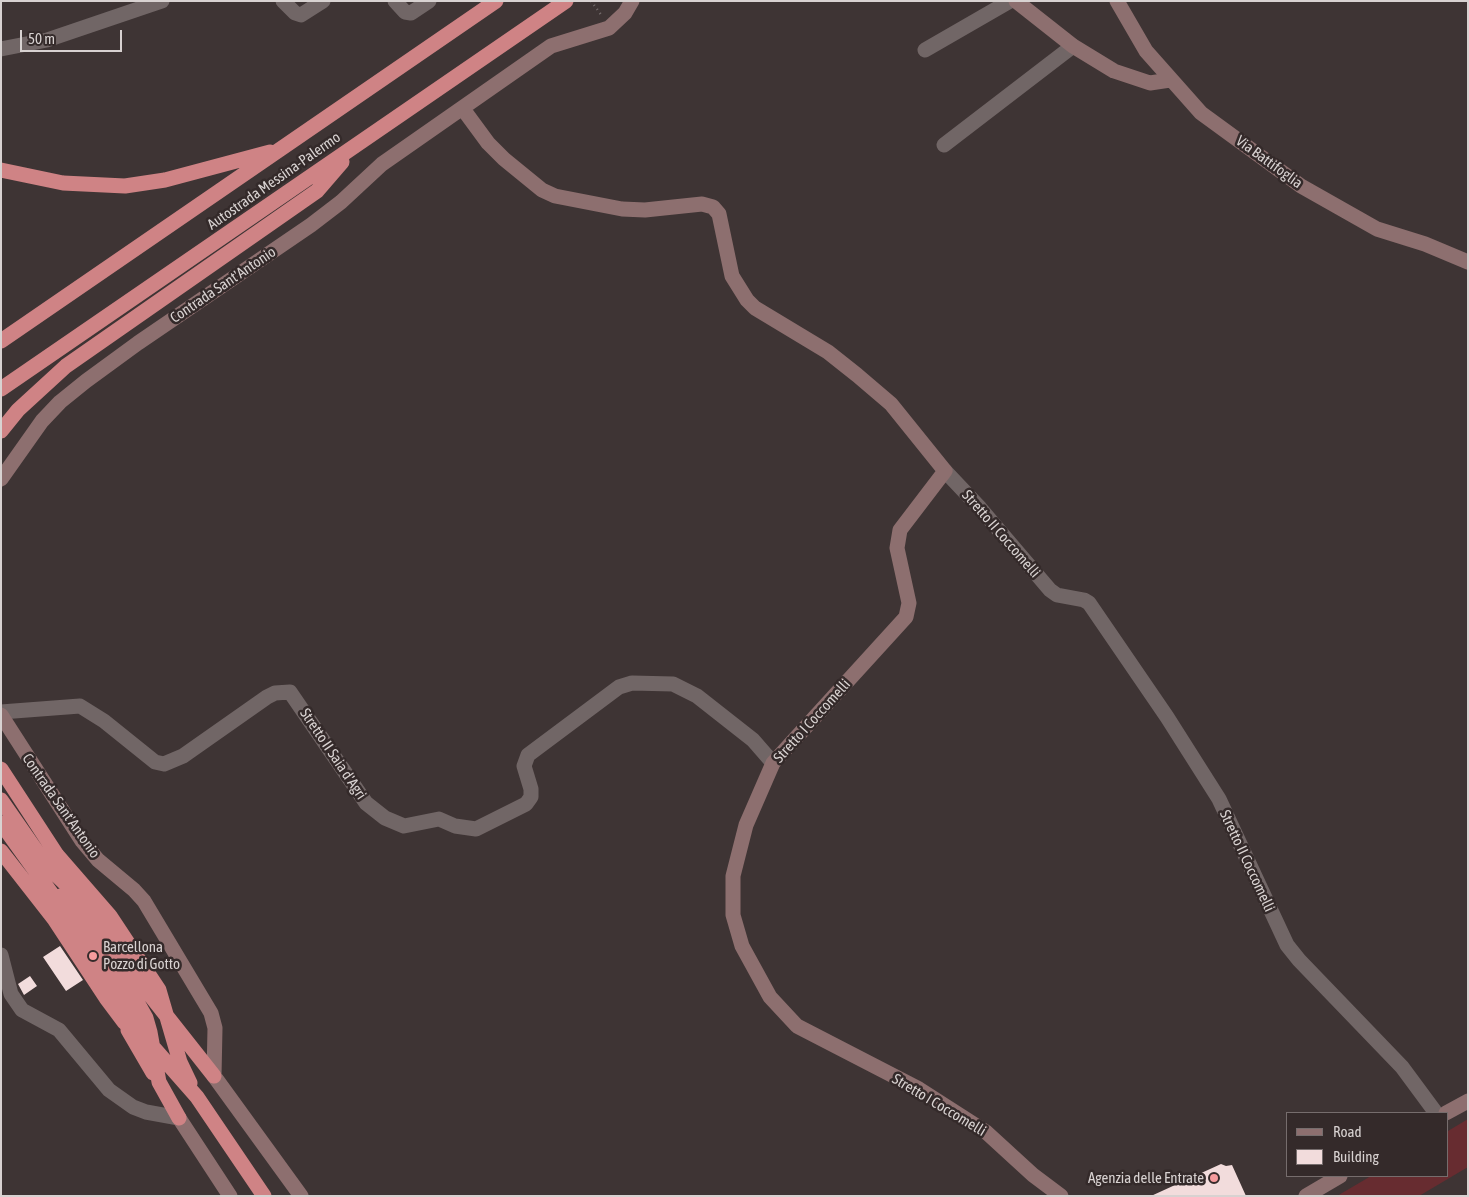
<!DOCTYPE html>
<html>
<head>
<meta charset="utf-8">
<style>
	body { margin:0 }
	#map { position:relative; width:1469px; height:1197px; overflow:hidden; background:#3e3434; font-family:"Asap Condensed",sans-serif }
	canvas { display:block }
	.frame { position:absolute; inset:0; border:2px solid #d8d2d1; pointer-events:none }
	.legend { position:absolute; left:1286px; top:1112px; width:162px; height:65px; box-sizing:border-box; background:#342a2a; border:1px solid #766d6d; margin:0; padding:6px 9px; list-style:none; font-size:15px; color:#d8d2d1 }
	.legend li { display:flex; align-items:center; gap:10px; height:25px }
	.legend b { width:25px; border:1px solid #766d6d }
	.scale { position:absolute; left:20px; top:30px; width:102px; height:22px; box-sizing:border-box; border:2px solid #d8d2d1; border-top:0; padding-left:6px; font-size:15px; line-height:18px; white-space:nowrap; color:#d8d2d1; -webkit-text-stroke:4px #342a2a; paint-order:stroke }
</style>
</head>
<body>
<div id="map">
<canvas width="1469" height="1197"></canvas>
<div class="frame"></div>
<ul class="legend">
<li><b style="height:6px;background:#8d6f6f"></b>Road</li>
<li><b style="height:14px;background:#f2dcdc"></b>Building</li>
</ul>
<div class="scale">50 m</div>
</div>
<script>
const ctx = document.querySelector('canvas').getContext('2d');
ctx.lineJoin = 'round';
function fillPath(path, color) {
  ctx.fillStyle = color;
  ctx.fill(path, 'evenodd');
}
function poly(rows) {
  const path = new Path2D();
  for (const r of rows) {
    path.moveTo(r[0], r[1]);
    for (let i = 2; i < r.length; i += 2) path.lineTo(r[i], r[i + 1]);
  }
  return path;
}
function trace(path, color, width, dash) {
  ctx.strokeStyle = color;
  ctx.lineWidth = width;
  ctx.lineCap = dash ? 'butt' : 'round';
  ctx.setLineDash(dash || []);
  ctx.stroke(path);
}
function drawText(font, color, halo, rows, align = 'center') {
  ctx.font = font + ' "Asap Condensed",sans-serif';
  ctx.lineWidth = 5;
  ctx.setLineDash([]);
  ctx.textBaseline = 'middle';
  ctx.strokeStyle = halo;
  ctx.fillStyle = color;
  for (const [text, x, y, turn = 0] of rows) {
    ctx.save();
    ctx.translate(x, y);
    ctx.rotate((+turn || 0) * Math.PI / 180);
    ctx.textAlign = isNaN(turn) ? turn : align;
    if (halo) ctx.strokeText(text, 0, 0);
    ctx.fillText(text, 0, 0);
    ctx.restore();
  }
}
fillPath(poly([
	[1468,1119,1468,1167,1419,1196,1337,1196,1371,1176,1448,1176,1448,1131]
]), '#672c30');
fillPath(poly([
	[60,946,83,980,66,991,43,957],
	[30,976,37,986,24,995,18,984],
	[1221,1164,1226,1166,1232,1165,1246,1196,1151,1196]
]), '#f2dcdc');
trace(poly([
	[591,1,602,16]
]), '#776e6e', 2.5, [1, 4]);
trace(poly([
	[283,1,295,13,301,15,323,1],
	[395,1,405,12,411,13,429,1],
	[1,49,47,40,162,1],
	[925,50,1010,1],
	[944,145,1073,46],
	[945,471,980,508,1050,590,1057,595,1084,600,1089,603,1167,717,1219,799,1287,945,1299,960,1402,1067,1436,1113],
	[1,712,80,706,104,721,155,762,164,764,183,756,267,697,275,693,290,692,366,803,385,818,404,826,439,819,455,826,476,829,526,804,531,797,531,789,524,766,528,755,619,687,632,683,673,684,697,696,753,740,773,763],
	[1,955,11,994,22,1010,59,1030,109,1090,133,1107,146,1112,179,1118]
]), '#716666', 15);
trace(poly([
	[1016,1,1073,46,1114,71,1150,83,1170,80],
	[1117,1,1146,51,1201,113,1301,186,1377,229,1425,244,1468,262],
	[463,109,488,143,504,159,542,190,555,196,622,209,645,210,702,204,713,207,719,214,732,276,747,300,755,308,828,352,857,375,891,404,945,471,900,530,897,548,909,603,906,617,773,763,746,825,733,876,733,915,742,946,770,997,797,1026,919,1089,986,1132,1033,1175,1061,1196],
	[1,479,42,421,60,402,86,381,138,343,311,225,341,202,382,164,551,46,609,28,625,13,632,1],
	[1,715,82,841,98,860,134,890,144,901,211,1013,215,1028,214,1076,301,1196],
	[1446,1113,1468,1101],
	[179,1118,230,1196],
	[1306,1196,1340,1176]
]), '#8d6f6f', 15);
trace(poly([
	[1,170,63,183,125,186,165,180,270,152],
	[1,341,496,1],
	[1,389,566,1],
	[1,431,18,410,66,366,317,191,342,162],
	[1,769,57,855,110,916,159,990,180,1062,190,1083],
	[1,800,47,866,74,892],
	[1,823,57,901,153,1047,197,1097,264,1196],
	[1,851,54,919,106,998,124,1022,139,1036],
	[71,880,79,896,139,981,214,1076],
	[60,896,82,916,127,984,146,1018,150,1032,159,1082,179,1118],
	[128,1030,153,1073]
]), '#cf8385', 15);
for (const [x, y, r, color] of [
	[93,956,5,"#f59b9d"],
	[1214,1178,5,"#f59b9d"]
]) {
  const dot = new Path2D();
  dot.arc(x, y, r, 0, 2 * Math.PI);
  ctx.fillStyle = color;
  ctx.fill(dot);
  trace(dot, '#342a2a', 2);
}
drawText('15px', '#d8d2d1', '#342a2a', [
	["Via Battifoglia",1269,162,36],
	["Autostrada Messina-Palermo",274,181,-35],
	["Contrada Sant'Antonio",223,285,-34],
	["Stretto II Coccomelli",1001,534,49],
	["Stretto I Coccomelli",812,721,-48],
	["Stretto II Saia d'Agri",333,754,56],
	["Contrada Sant'Antonio",61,806,55],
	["Stretto II Coccomelli",1247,861,65],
	["Stretto I Coccomelli",939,1105,31]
]);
drawText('15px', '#d8d2d1', '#342a2a', [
	["Barcellona",103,947],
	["Pozzo di Gotto",103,964],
	["Agenzia delle Entrate",1204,1178,"right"]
], 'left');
</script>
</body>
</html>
